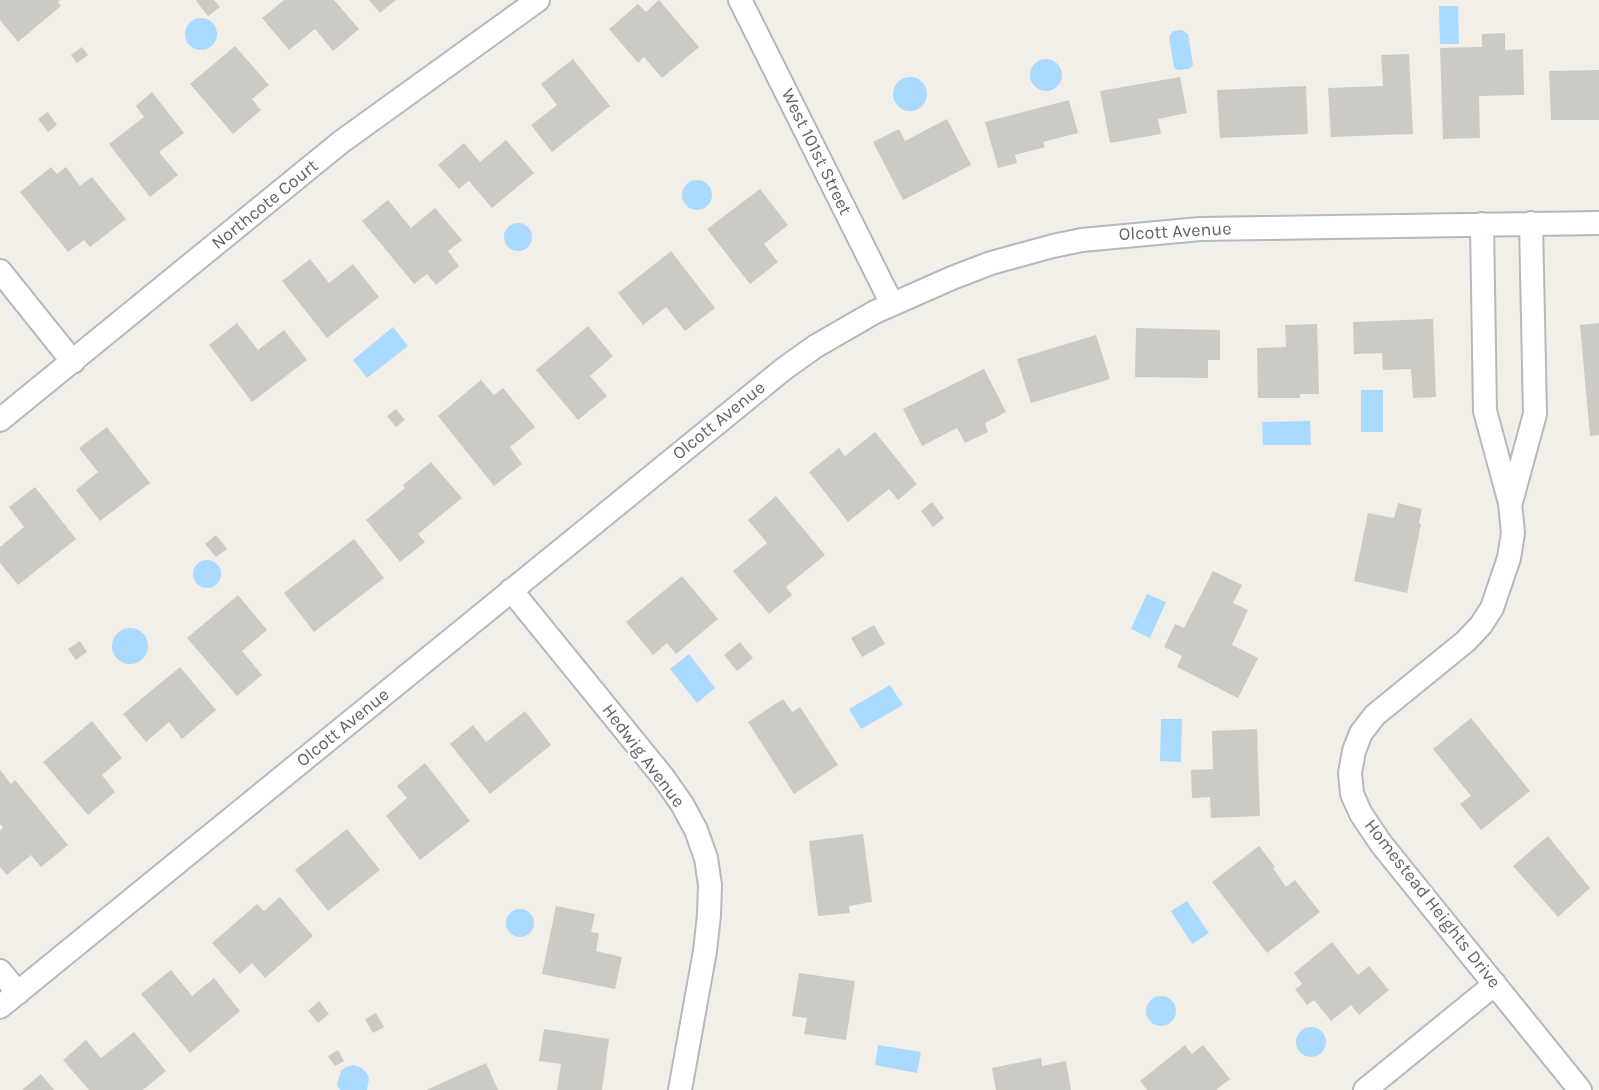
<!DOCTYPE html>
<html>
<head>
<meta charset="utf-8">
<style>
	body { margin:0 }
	canvas { display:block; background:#f1efe8 }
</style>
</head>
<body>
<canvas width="1599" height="1090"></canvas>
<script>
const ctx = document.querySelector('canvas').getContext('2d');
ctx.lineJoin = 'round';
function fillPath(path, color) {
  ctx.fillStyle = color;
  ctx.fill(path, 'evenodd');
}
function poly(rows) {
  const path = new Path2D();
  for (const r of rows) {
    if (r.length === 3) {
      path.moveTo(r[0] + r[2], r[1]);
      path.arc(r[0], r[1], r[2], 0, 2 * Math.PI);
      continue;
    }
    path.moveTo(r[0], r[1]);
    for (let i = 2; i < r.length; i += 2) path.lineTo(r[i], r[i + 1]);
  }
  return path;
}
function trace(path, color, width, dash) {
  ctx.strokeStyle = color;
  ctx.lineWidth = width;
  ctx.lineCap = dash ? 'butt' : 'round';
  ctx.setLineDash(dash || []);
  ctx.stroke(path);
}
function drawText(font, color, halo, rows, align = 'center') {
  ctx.font = font + ' Karla,sans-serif';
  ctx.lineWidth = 5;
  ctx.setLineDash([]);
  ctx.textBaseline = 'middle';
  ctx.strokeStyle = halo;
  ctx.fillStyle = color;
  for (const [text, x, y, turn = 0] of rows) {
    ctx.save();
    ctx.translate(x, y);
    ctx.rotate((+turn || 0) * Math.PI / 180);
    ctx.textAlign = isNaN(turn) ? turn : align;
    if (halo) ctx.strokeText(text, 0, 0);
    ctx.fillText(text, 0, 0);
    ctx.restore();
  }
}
fillPath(poly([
	[1439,6,1458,6,1459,44,1440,44],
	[201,34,16],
	[1182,30,1188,34,1193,65,1189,69,1178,70,1174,68,1169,37,1173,31],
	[1046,75,16],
	[910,94,17],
	[697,195,15],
	[518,237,14],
	[393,327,408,346,367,378,353,360],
	[1361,390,1383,390,1383,432,1361,432],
	[1310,421,1311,445,1263,445,1262,422],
	[207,574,14],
	[1147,594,1166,602,1150,638,1131,629],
	[130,646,18],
	[689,654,715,688,697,703,670,669],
	[890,685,903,705,861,729,849,709],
	[1161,719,1182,719,1181,762,1160,761],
	[1187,901,1209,933,1192,944,1171,911],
	[520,923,14],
	[1161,1011,15],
	[1311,1042,15],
	[878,1045,921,1052,917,1073,875,1065],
	[353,1065,360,1067,366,1072,369,1078,367,1090,340,1090,337,1085,341,1071,346,1067]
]), '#aadaff');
fillPath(poly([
	[0,0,60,0,58,2,61,6,18,42,0,20],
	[198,0,214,0,220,7,208,16,196,1],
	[284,0,334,0,359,29,333,51,315,29,289,50,262,18],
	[369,0,396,0,380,13],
	[659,0,699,47,662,78,644,57,638,63,609,29,638,4,646,12],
	[1505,33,1505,50,1523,49,1524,95,1479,96,1480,138,1443,139,1440,48,1482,47,1482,34],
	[235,46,269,85,252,99,261,110,233,134,190,84],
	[82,47,88,55,77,63,71,55],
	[1409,54,1413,134,1331,137,1328,88,1383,86,1381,55],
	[573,59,610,106,552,152,531,125,557,105,541,84],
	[1599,70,1599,120,1551,120,1549,71],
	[1180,77,1187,113,1158,119,1161,134,1110,143,1100,91],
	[1306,86,1308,134,1220,138,1217,90],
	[152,92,184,133,159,152,178,175,150,197,109,144,144,117,136,106],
	[1069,100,1078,133,1043,142,1045,147,1015,155,1017,163,998,168,985,122],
	[48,112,57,125,48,132,38,119],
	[947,119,971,165,903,200,873,142,899,129,905,141],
	[506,140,534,173,492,208,469,181,459,189,438,165,464,143,480,162],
	[51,167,57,174,66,167,80,186,92,177,126,219,90,247,84,240,68,252,20,192],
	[760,189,788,225,764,244,778,262,750,284,707,229],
	[388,200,411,228,435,208,462,240,448,251,459,266,436,285,427,274,414,284,362,221],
	[671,251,715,308,685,331,666,307,643,325,618,293],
	[310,259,329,283,353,264,379,297,327,338,282,281],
	[1433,319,1436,397,1413,398,1411,369,1383,370,1382,353,1354,354,1353,322],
	[237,323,258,350,284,330,307,360,252,402,209,345],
	[1599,323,1599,435,1590,436,1580,325],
	[1317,324,1319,394,1300,394,1300,398,1258,398,1257,348,1286,347,1285,325],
	[588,326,613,356,590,376,607,396,578,420,536,370],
	[1136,328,1220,330,1220,360,1208,360,1208,378,1135,377],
	[1096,335,1110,379,1031,403,1017,359],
	[984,369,1006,412,985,423,988,432,965,443,957,428,922,446,903,409],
	[481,380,494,395,503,388,535,427,510,447,522,464,494,486,438,416],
	[396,409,405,420,396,427,387,416],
	[107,427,150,483,100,521,76,490,98,472,79,448],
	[875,432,917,484,898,500,889,489,848,522,809,472,839,448,845,456],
	[431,462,462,498,418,534,425,542,400,562,366,520,405,488,403,485],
	[35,487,76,539,18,585,0,563,0,547,24,527,9,507],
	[776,496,825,555,786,587,792,595,769,614,733,571,767,543,748,520],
	[932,502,944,518,933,527,921,511],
	[1398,503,1422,509,1419,523,1421,524,1407,593,1354,581,1368,513,1394,518],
	[216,535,227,549,216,557,205,544],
	[354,539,384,578,314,632,284,593],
	[1213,571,1242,585,1233,603,1248,610,1232,645,1258,658,1238,698,1177,667,1182,656,1164,647,1175,624,1184,628],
	[682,576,718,619,676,654,667,643,653,655,626,622],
	[238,595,267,630,242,651,262,675,237,696,187,638],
	[874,625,885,644,862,657,851,638],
	[80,641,87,652,76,660,68,649],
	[740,642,753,658,737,671,724,655],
	[180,667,216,710,182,739,169,722,146,742,123,714],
	[783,699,792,712,800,707,838,765,794,794,748,722],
	[525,711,551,745,490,794,450,744,473,725,486,742],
	[1471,718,1530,791,1481,830,1460,804,1471,796,1433,749],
	[92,721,122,758,102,775,115,792,88,815,43,762],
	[1257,729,1260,816,1211,818,1210,797,1192,798,1191,770,1213,769,1212,731],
	[425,763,470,821,420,860,386,816,407,798,397,786],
	[0,770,11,784,15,780,68,845,41,867,31,855,7,875,0,867,0,830,3,828,0,824],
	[347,829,380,870,328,911,295,870],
	[863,834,872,902,849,906,850,913,818,916,809,841],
	[1548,836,1590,888,1558,917,1513,866],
	[1259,846,1275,867,1273,868,1286,887,1295,880,1320,912,1267,953,1212,882],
	[280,897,313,936,265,978,252,963,240,974,212,943,257,904,264,911],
	[556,906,595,914,591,932,599,933,596,951,622,957,615,989,542,974],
	[1332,942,1358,975,1369,966,1389,990,1359,1015,1351,1005,1331,1021,1314,1000,1307,1005,1295,989,1302,984,1294,973],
	[171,970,192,996,214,978,240,1011,190,1053,141,994],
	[799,973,855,981,846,1040,804,1034,807,1018,792,1016],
	[319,1001,329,1014,318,1023,308,1011],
	[376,1013,384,1027,373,1033,365,1019],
	[544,1029,609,1039,602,1090,557,1090,561,1064,539,1061],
	[134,1032,166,1071,143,1090,89,1090,63,1060,86,1040,101,1058],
	[1185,1045,1192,1054,1203,1045,1230,1079,1216,1090,1147,1090,1140,1081],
	[338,1050,344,1061,335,1066,328,1056],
	[1041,1058,1042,1066,1066,1061,1071,1090,996,1090,992,1068],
	[486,1063,498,1090,426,1090],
	[41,1074,54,1090,22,1090]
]), '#cccac5');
const minor = poly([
	[740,0,892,304],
	[1482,224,1485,411,1510,503,1513,533,1509,558,1492,608,1481,625,1466,641,1375,715,1361,733,1354,751,1350,773,1352,794,1361,814,1382,845,1580,1090],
	[0,271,73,362],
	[0,420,341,142,538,0],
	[1511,502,1535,414,1531,223],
	[511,590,663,777,682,804,696,830,706,858,710,885,709,915,705,951,680,1090],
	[0,971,18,993],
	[0,1007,785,368,816,346,875,312,952,278,991,263,1053,246,1082,240,1200,229,1599,223],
	[1365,1090,1495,984]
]);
trace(minor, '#b5b8bc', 26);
trace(minor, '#fff', 22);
drawText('18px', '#5f6368', '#fff', [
	["West 101st Street",816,152,64],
	["Northcote Court",265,205,-39],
	["Olcott Avenue",1175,232,-3],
	["Olcott Avenue",719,421,-39],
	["Olcott Avenue",343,728,-39],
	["Hedwig Avenue",643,756,53],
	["Homestead Heights Drive",1432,904,52]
]);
</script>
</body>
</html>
